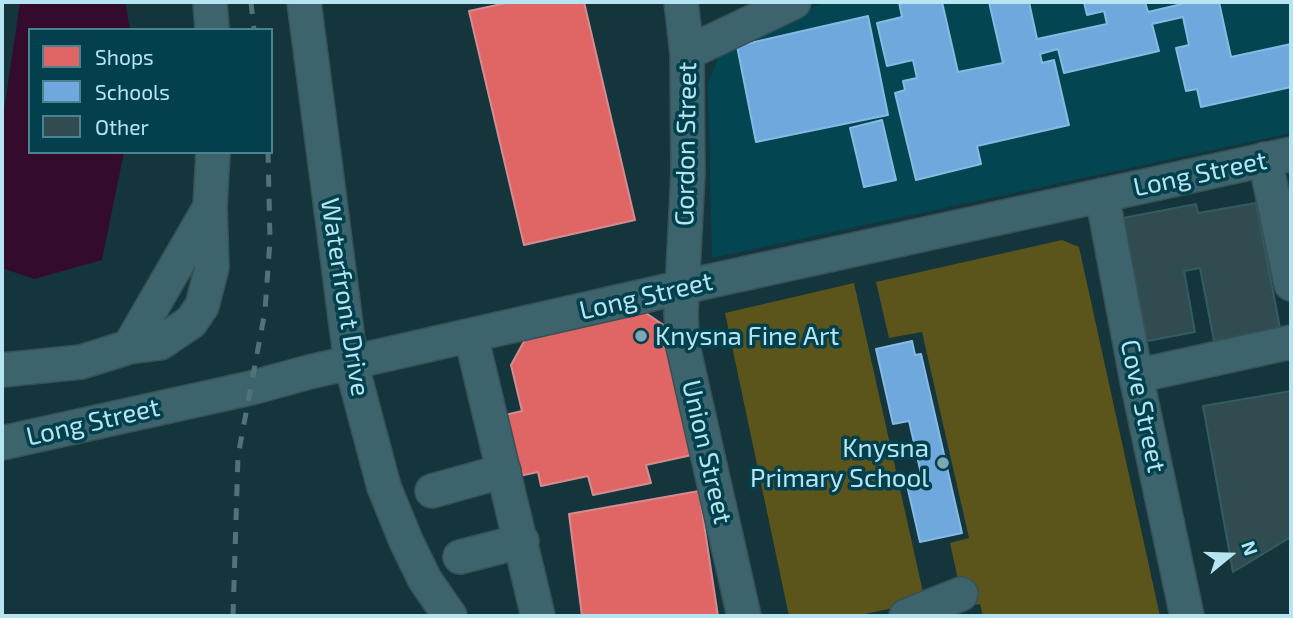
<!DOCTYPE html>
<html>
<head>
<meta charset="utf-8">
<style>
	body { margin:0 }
	#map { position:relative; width:1293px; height:618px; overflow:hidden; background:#14353c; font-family:"Exo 2",sans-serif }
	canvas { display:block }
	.frame { position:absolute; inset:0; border:4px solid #b7e4f1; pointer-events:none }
	.legend { position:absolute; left:28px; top:28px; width:245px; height:126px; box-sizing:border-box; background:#03404d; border:2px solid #4b828f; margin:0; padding:9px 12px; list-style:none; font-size:21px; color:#b7e4f1 }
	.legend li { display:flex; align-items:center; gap:14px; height:35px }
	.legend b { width:35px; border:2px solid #4b828f }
	.north { position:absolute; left:1195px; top:520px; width:70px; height:70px; -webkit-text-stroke:5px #03404d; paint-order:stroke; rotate:71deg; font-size:19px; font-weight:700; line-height:28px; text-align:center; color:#b7e4f1 }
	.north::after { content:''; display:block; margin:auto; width:24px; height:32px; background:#b7e4f1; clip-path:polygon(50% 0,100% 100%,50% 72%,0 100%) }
</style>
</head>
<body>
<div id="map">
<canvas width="1293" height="618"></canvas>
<div class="frame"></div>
<ul class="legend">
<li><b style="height:19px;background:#e06666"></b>Shops</li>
<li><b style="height:19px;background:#6fa8dc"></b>Schools</li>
<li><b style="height:19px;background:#314c50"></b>Other</li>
</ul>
<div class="north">N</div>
</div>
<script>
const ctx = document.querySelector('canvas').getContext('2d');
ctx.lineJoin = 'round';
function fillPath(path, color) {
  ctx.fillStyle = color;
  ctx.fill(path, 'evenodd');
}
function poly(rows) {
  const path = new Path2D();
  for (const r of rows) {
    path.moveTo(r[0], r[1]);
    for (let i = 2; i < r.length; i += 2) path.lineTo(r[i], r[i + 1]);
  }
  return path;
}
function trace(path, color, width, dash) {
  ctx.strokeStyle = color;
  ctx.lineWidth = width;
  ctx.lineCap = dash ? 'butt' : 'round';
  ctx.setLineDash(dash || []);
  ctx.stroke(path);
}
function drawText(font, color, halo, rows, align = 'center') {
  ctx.font = font + ' "Exo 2",sans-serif';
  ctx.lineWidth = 7;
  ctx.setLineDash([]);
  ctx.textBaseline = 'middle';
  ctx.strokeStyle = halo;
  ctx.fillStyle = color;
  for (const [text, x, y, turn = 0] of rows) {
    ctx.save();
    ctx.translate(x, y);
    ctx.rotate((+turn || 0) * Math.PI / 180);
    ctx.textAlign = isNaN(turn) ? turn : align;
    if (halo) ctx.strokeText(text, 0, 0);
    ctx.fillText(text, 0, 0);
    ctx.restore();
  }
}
fillPath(poly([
	[825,2,1291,2,1291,133,712,258,708,84,721,51]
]), '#044552');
fillPath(poly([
	[1062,240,1079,247,1160,616,983,616,980,604,964,607,950,543,969,538,922,332,889,338,876,282],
	[854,283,925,601,856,616,789,616,725,313]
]), '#5b541b');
fillPath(poly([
	[20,2,125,2,130,30,30,30,30,152,124,152,102,260,34,279,2,268,2,124]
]), '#330b2d');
const shops = poly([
	[511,2,584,2,635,220,524,245,469,11,511,2],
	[643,311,665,326,692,455,646,465,651,483,593,495,588,476,541,486,538,472,519,476,505,415,522,411,511,365,527,336,643,311],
	[699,491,718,616,582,616,569,514,699,491]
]);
fillPath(shops, '#e06666');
trace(shops, '#d48c90', 2);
const schools = poly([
	[899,2,942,2,958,72,1003,63,989,2,1029,2,1037,39,1107,24,1104,11,1087,15,1084,2,1145,2,1148,12,1182,4,1181,2,1219,2,1231,57,1291,44,1291,87,1201,107,1197,89,1186,91,1176,48,1189,45,1183,17,1152,24,1159,51,1064,73,1058,49,1040,54,1042,63,1054,60,1069,125,977,146,981,164,916,180,895,93,905,90,903,81,917,78,913,60,887,66,877,23,902,17,899,2],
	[868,16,888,115,756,142,737,46,868,16],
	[882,120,896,180,864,187,850,128,882,120],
	[912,341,915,355,921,354,962,533,920,542,906,481,922,478,909,421,893,424,876,349,912,341]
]);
fillPath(schools, '#6fa8dc');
trace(schools, '#85bae2', 2);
const building = poly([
	[1256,203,1280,328,1214,341,1200,268,1184,271,1195,332,1147,341,1123,218,1196,204,1198,213,1256,203],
	[1291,391,1291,537,1233,572,1203,406,1291,391]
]);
fillPath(building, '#314c50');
trace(building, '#325c61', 2);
const minor = poly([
	[210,2,212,30],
	[304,2,351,363,384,487,406,541,425,580,450,616],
	[681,2,687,53,688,172,681,313,682,342,744,616],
	[687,53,794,2],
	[1265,159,1291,284],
	[1102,195,1136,376,1187,616],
	[471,336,538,616],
	[129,347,210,207],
	[2,370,81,362,129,347,160,343,191,322,202,306,212,267,210,207,213,152],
	[1136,376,1291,342],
	[2,443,251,388,309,372,683,287,1291,154],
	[432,491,504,471],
	[460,557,522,541],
	[906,616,961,594]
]);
trace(minor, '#365157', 36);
trace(minor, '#3d646c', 33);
trace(poly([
	[251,2,254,30],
	[233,616,238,456,265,311,270,240,268,152]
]), '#527279', 5, [12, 12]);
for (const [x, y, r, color] of [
	[641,336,7,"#7ea7b2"],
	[943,463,7,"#7ea7b2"]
]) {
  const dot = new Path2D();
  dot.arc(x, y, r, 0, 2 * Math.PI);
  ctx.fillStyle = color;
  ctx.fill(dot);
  trace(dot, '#03404d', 2.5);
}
drawText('26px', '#b7e4f1', '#03404d', [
	["Gordon Street",686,144,-89],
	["Long Street",1200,174,-12],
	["Long Street",646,296,-13],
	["Waterfront Drive",345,297,81],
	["Cove Street",1143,406,78],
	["Long Street",93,422,-13],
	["Union Street",707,452,77]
]);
drawText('26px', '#b7e4f1', '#03404d', [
	["Knysna Fine Art",655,336],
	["Knysna",929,448,"right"],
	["Primary School",929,478,"right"]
], 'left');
</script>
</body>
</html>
